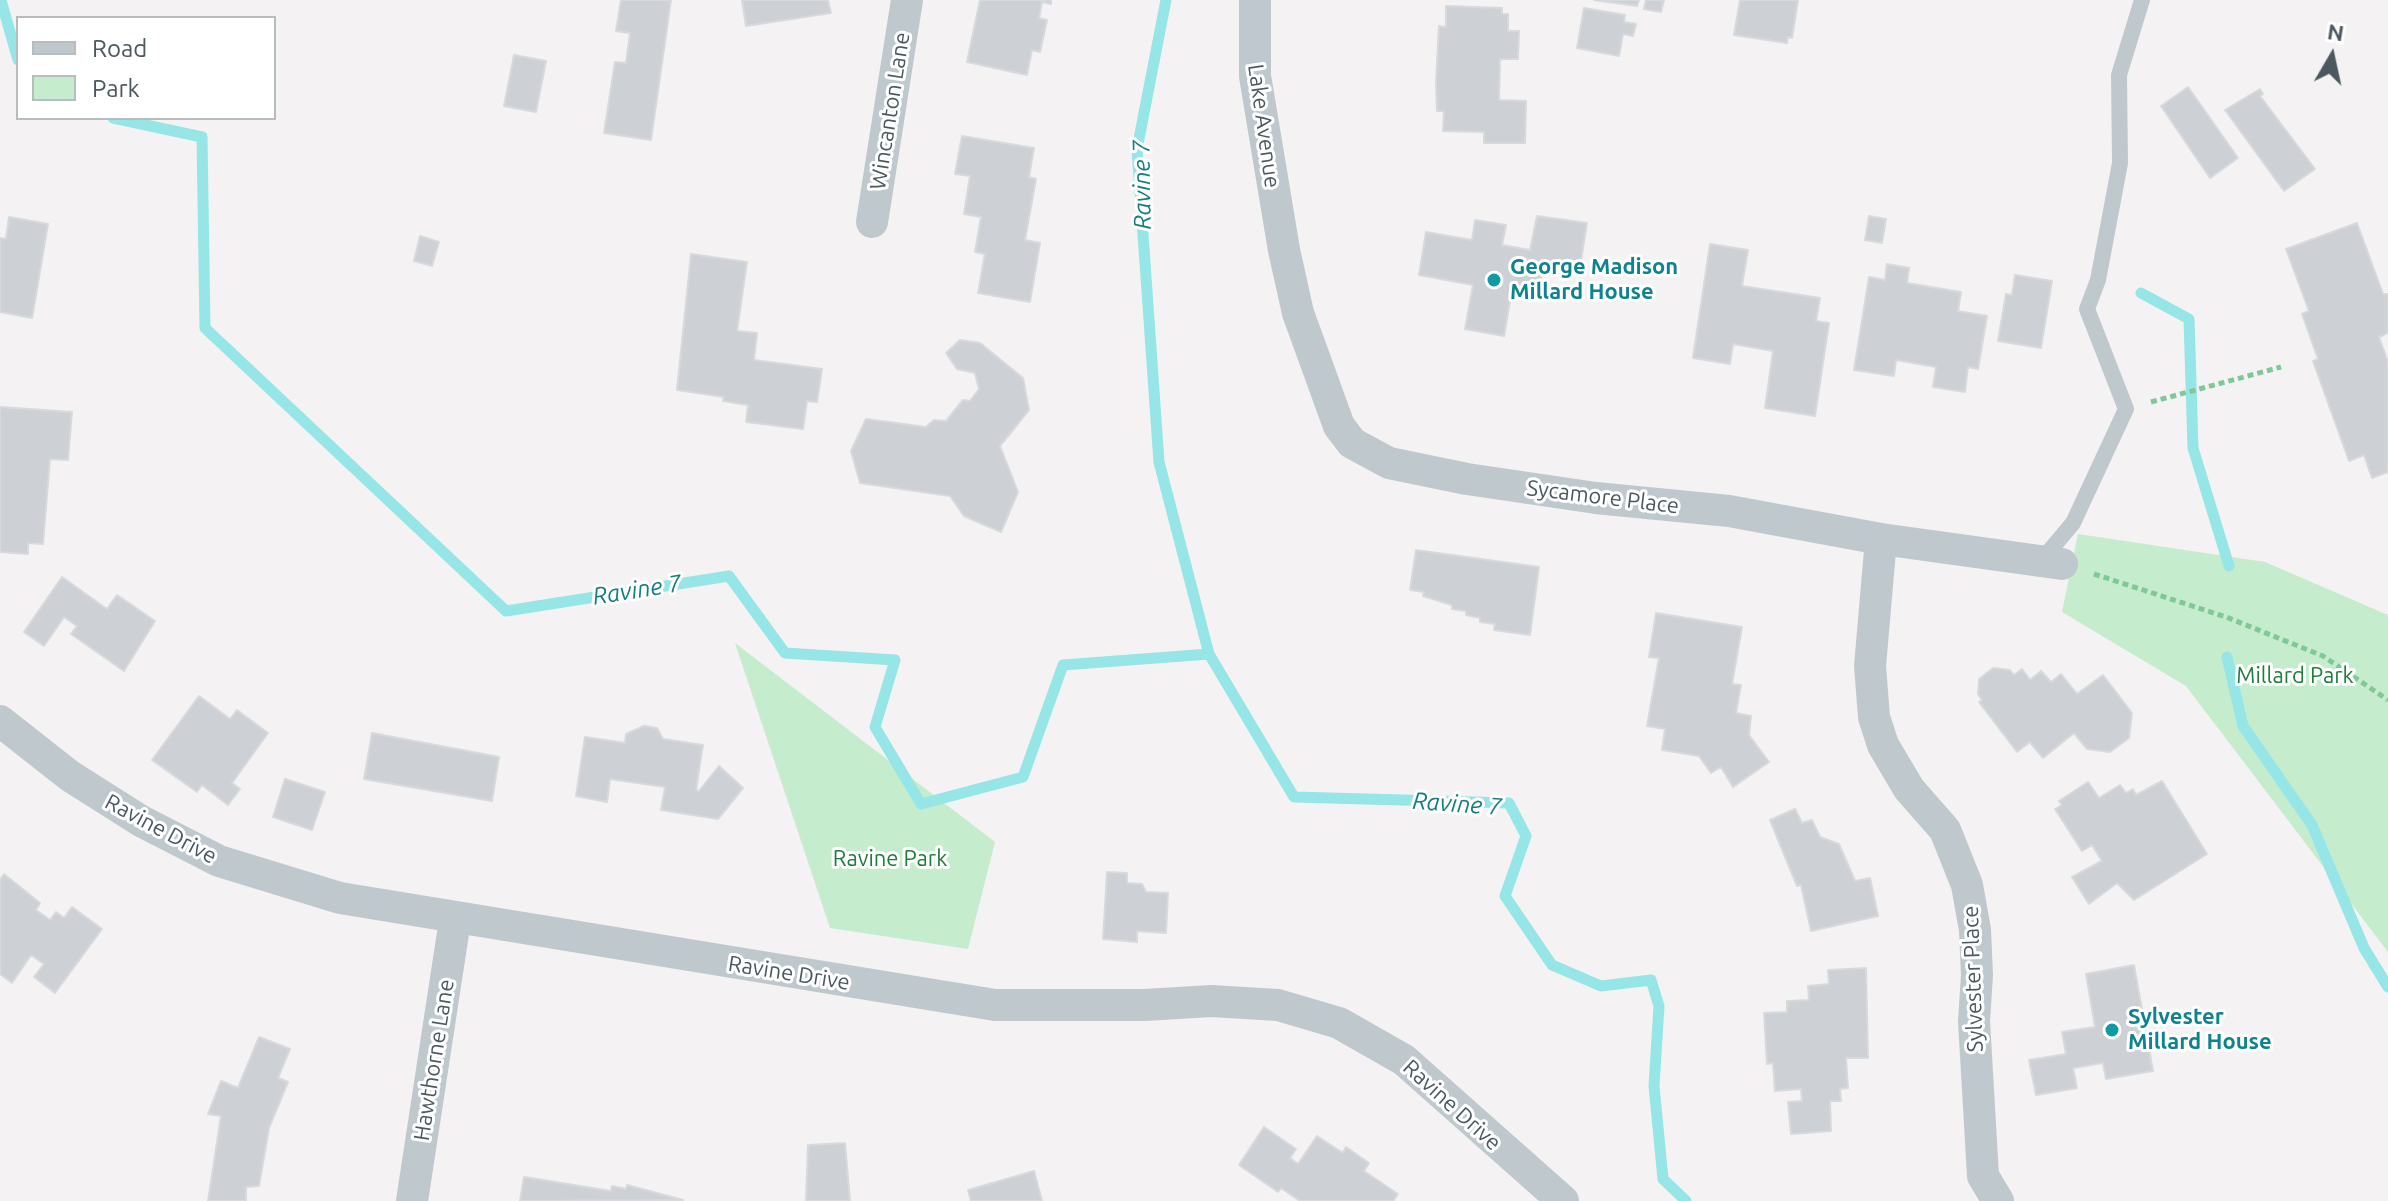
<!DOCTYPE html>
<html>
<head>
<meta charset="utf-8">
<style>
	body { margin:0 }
	#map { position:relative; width:2388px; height:1201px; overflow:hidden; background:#f4f2f3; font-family:Ubuntu,sans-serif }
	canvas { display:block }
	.legend { position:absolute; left:16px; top:16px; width:260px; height:104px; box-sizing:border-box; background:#fff; border:2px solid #b7bdbf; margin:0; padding:10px 14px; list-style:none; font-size:24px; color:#4b595f }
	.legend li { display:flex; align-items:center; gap:16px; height:40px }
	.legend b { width:40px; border:2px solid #b7bdbf }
	.north { position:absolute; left:2292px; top:16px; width:80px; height:80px; -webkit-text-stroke:6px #fff; paint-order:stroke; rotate:9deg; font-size:22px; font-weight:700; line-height:32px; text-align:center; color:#4b595f }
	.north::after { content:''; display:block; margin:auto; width:28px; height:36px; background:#4b595f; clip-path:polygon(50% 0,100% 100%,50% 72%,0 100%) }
</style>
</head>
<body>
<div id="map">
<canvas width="2388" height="1201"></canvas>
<ul class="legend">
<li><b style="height:10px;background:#bfc9cd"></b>Road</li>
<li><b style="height:22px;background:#c5edcd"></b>Park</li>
</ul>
<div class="north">N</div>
</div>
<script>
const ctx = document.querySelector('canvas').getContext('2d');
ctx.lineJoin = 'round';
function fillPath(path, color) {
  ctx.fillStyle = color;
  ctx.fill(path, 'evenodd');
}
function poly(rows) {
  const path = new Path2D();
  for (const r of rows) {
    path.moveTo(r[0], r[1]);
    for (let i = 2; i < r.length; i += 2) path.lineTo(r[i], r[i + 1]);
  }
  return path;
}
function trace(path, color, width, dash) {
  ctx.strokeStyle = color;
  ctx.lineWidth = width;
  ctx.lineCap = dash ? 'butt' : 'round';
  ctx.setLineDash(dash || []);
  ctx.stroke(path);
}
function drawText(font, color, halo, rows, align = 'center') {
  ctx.font = font + ' Ubuntu,sans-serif';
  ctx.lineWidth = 6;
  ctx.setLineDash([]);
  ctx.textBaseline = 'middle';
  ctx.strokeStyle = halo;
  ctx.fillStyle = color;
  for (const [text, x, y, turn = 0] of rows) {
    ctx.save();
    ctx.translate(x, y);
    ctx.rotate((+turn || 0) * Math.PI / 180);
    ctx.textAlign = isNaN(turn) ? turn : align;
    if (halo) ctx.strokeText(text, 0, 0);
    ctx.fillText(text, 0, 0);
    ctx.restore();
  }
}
fillPath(poly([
	[2078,534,2265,562,2388,615,2388,952,2186,686,2062,612],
	[735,643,995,842,968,949,830,928]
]), '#c5edcd');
trace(poly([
	[1,0,18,60],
	[1166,0,1137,149,1159,462,1209,654],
	[113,118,202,137,205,328,506,611,729,576,785,653,895,660,875,727,921,804,1023,777,1063,665,1209,654,1294,797,1509,803,1526,836,1505,896,1552,965,1601,986,1651,980,1659,1006,1654,1086,1663,1179,1686,1201],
	[2141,293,2189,319,2193,448,2229,566],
	[2227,657,2243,726,2312,825,2364,948,2388,987]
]), '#96e5e7', 11);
const building = poly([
	[621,0,671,0,651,140,604,133,615,62,626,63,630,33,616,31,621,0],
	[742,0,828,0,831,13,746,26,742,0],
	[980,0,1051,0,1051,4,1042,2,1039,18,1047,20,1040,52,1032,50,1027,75,967,62,980,0],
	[1594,0,1639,0,1637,6,1594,0],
	[1646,0,1664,0,1661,12,1644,9,1646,0],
	[1740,0,1798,0,1792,38,1788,37,1787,43,1734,35,1740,0],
	[1446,6,1502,8,1502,14,1508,14,1508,31,1519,31,1518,59,1500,59,1499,100,1526,101,1525,143,1484,143,1484,132,1443,131,1444,111,1437,111,1436,82,1439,26,1446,27,1446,6],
	[1584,8,1625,15,1624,22,1636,24,1633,36,1623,34,1619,56,1577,48,1584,8],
	[514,55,546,61,536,112,504,106,514,55],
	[2188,87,2238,158,2210,178,2161,106,2188,87],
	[2260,89,2263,94,2260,96,2315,169,2284,191,2225,110,2260,89],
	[962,136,1034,148,1029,177,1036,179,1025,240,1040,243,1030,302,978,293,985,254,975,252,981,217,964,214,970,176,955,174,962,136],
	[1537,216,1587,223,1579,273,1543,267,1538,294,1512,290,1504,336,1465,329,1473,285,1419,275,1426,232,1472,240,1475,220,1506,225,1502,245,1530,250,1537,216],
	[1869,216,1886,219,1882,243,1865,240,1869,216],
	[9,217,48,224,32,318,0,312,0,238,6,239,9,217],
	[2357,223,2383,294,2388,294,2388,333,2379,337,2388,362,2388,472,2372,478,2364,455,2349,461,2313,361,2318,359,2302,314,2309,311,2286,249,2357,223],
	[420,236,439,242,432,266,414,261,420,236],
	[1710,244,1748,250,1742,286,1820,298,1816,321,1829,323,1815,416,1765,408,1773,351,1733,344,1730,364,1693,358,1710,244],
	[691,254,747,262,737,331,757,333,754,360,822,369,817,402,807,401,803,429,746,422,748,405,723,401,724,397,677,390,691,254],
	[1887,264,1909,268,1907,283,1961,292,1958,311,1987,316,1978,369,1968,367,1965,392,1933,387,1936,367,1896,360,1894,376,1854,370,1869,277,1885,280,1887,264],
	[2015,275,2052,281,2041,348,1998,341,2006,294,2012,295,2015,275],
	[960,340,980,343,1023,378,1029,410,1000,446,1018,492,1001,532,964,516,950,496,860,483,851,451,866,419,926,427,934,420,946,421,963,400,970,401,979,389,975,373,957,369,946,353,960,340],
	[0,407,72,412,68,460,50,459,43,544,28,543,28,554,0,552,0,407],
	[1416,550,1539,567,1530,635,1494,630,1495,624,1480,622,1480,618,1466,615,1466,611,1452,609,1452,605,1423,596,1424,592,1410,590,1416,550],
	[62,577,107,609,117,595,155,621,124,671,71,634,77,626,64,617,44,646,24,632,62,577],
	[1656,613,1742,627,1732,684,1741,685,1736,713,1751,716,1749,735,1769,762,1733,787,1721,767,1711,773,1699,756,1662,750,1665,729,1647,726,1659,658,1649,657,1656,613],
	[1993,668,2010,670,2014,675,2022,669,2030,680,2041,671,2051,682,2061,674,2077,694,2103,675,2132,713,2129,738,2110,752,2087,749,2074,733,2043,758,2030,742,2017,752,1979,702,1982,700,1978,694,1979,679,1993,668],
	[199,696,230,719,237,710,268,733,232,783,240,789,228,805,202,785,197,792,152,760,199,696],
	[644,726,657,728,663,739,703,745,696,790,699,791,719,766,743,788,718,819,661,810,665,787,610,779,607,802,576,796,585,737,625,743,626,734,644,726],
	[372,733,499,757,492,801,364,779,372,733],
	[285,779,325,792,312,830,273,817,285,779],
	[2162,781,2207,854,2134,900,2117,883,2089,904,2072,877,2102,861,2092,845,2082,851,2055,809,2062,805,2059,801,2088,782,2099,798,2120,785,2126,793,2133,789,2136,795,2162,781],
	[1795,809,1802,823,1812,820,1820,837,1839,844,1855,881,1870,878,1878,916,1811,931,1801,885,1797,886,1770,820,1795,809],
	[1107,872,1127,873,1127,883,1142,884,1146,892,1168,893,1166,933,1137,931,1137,942,1103,939,1107,872],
	[4,874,40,903,36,910,50,920,56,912,64,918,72,907,102,929,55,993,34,977,44,964,31,955,12,983,0,974,0,880,4,874],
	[2134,965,2153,1071,2106,1079,2103,1063,2073,1068,2077,1088,2036,1095,2029,1060,2066,1054,2062,1032,2095,1027,2086,974,2134,965],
	[1866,968,1868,1058,1846,1058,1848,1088,1840,1089,1841,1101,1830,1101,1831,1131,1791,1134,1788,1102,1802,1101,1801,1089,1775,1091,1773,1063,1767,1064,1764,1013,1787,1012,1787,1001,1809,1000,1808,986,1829,984,1828,970,1866,968],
	[259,1037,290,1049,278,1078,288,1082,269,1128,259,1186,246,1187,246,1201,208,1201,221,1116,208,1114,221,1081,238,1088,259,1037],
	[1264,1127,1296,1149,1290,1158,1298,1164,1317,1136,1343,1153,1346,1147,1369,1163,1364,1171,1398,1194,1393,1201,1300,1201,1281,1188,1278,1192,1239,1165,1264,1127],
	[845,1143,850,1201,806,1201,808,1145,845,1143],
	[1034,1171,1042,1201,971,1201,968,1190,1034,1171],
	[524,1177,611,1191,612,1186,626,1189,627,1185,683,1200,520,1201,524,1177]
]);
fillPath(building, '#cdd0d4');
trace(building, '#d7dadd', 2);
trace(poly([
	[2151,402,2281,367],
	[2094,574,2226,617,2323,656,2388,700]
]), '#7fc997', 5, [6, 4]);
trace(poly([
	[2041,561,2073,523,2126,409,2087,309,2098,280,2120,163,2119,75,2142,0]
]), '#bfc9cd', 16);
trace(poly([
	[1255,0,1255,76,1284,250,1298,313,1339,426,1352,443,1389,463,1467,479,1596,498,1729,511,1881,539,2062,564],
	[872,222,907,0],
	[1881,539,1870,666,1874,717,1883,745,1909,789,1945,830,1967,885,1975,930,1977,975,1974,1021,1983,1176,1998,1201],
	[0,721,70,776,141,821,219,861,340,898,995,1005,1145,1005,1211,1001,1278,1005,1339,1023,1404,1060,1563,1201],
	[412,1201,455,920]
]), '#bfc9cd', 32);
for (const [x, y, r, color] of [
	[1494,280,8,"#0f9aa8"],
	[2112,1030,8,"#0f9aa8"]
]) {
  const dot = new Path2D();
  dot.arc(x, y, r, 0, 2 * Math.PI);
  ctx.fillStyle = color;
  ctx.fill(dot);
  trace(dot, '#fff', 3);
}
drawText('22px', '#4b595f', '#fff', [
	["Wincanton Lane",890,111,-81],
	["Lake Avenue",1264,126,82],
	["Sycamore Place",1603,497,7],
	["Ravine Drive",161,829,28],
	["Ravine Drive",789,973,9],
	["Sylvester Place",1973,979,-92],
	["Hawthorne Lane",434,1060,-81],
	["Ravine Drive",1452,1105,42]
]);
drawText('bold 22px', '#0d838f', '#fff', [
	["George Madison",1510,267],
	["Millard House",1510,292],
	["Sylvester",2128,1017],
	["Millard House",2128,1042]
], 'left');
drawText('22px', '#1f7d3c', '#fff', [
	["Millard Park",2295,676],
	["Ravine Park",890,859]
]);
drawText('italic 24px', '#167e81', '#fff', [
	["Ravine 7",1142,185,-91],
	["Ravine 7",637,590,-9],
	["Ravine 7",1457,804,4]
]);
</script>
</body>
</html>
